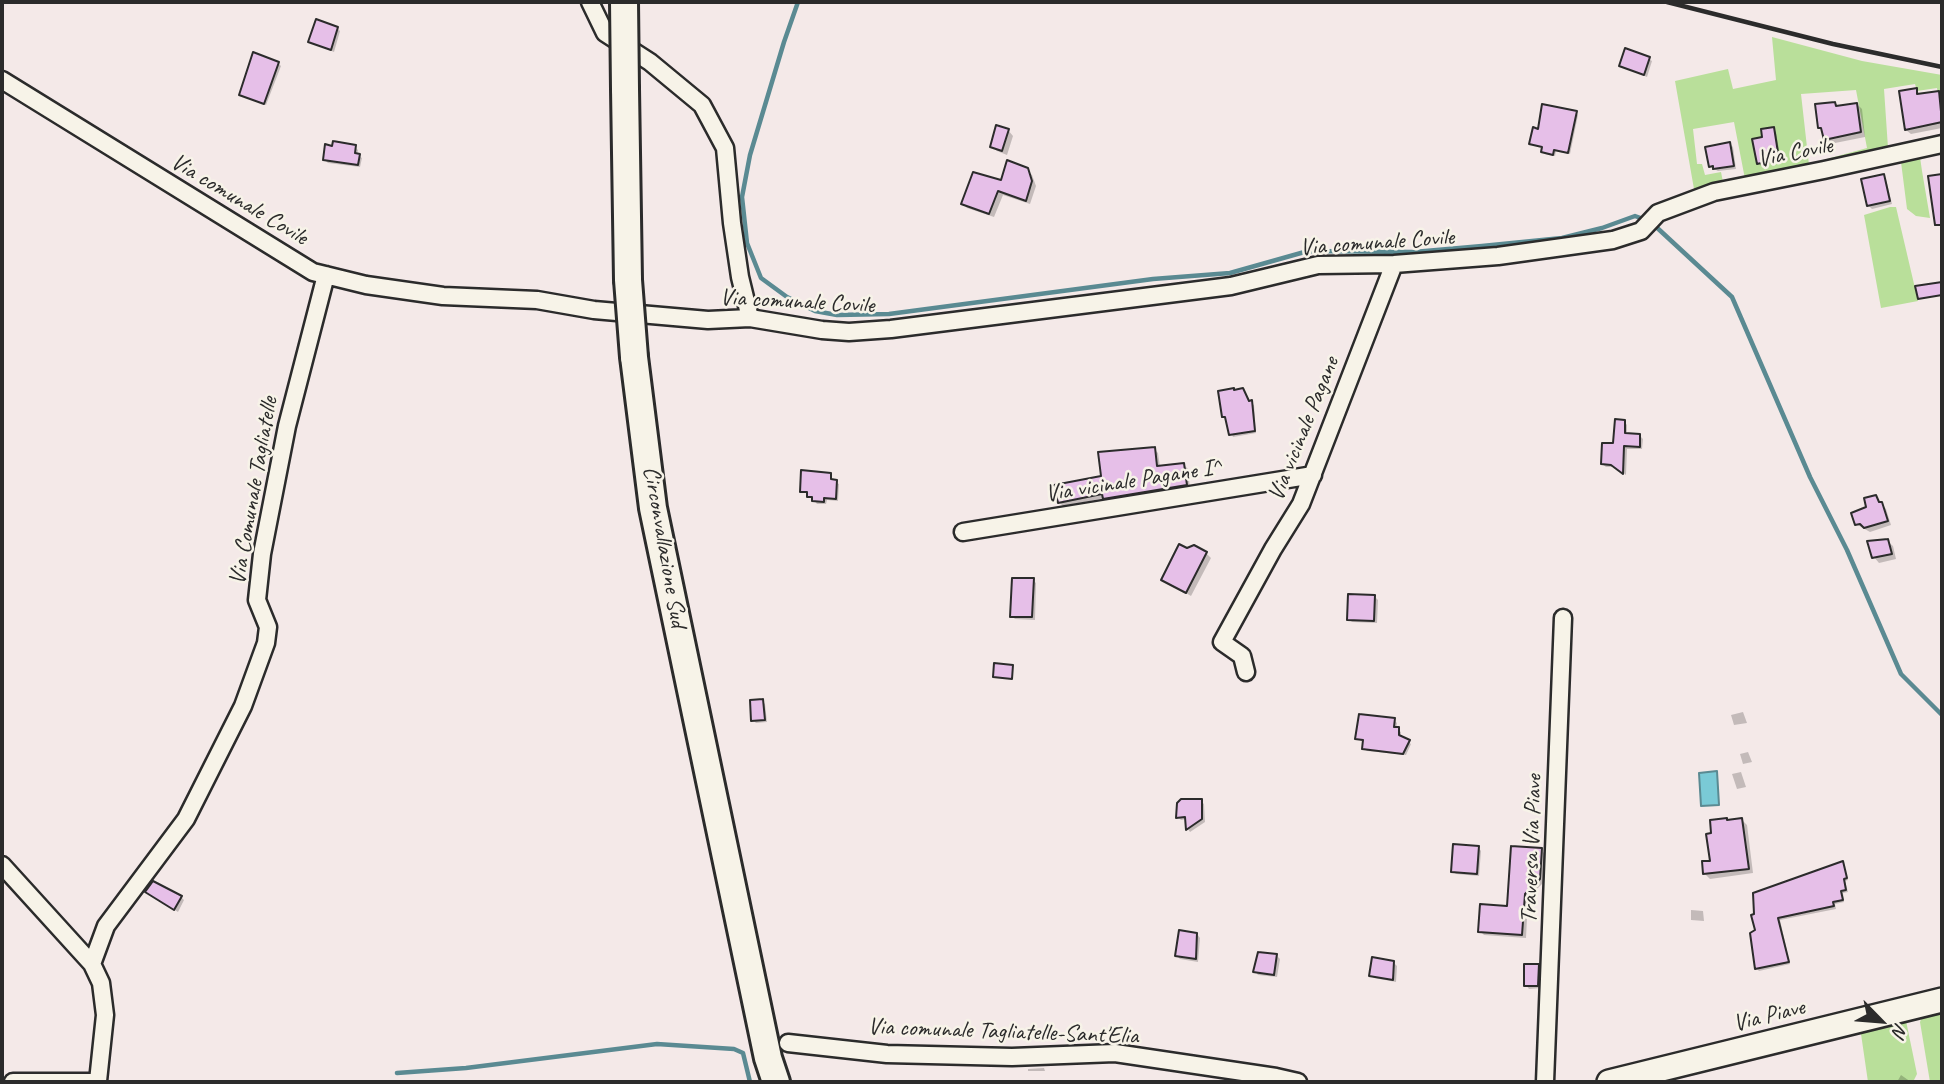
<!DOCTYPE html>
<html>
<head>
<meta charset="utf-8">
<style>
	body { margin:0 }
	#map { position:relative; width:1944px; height:1084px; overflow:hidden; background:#f4e9e8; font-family:Caveat,sans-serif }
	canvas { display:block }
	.frame { position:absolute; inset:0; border:4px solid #2b2b2b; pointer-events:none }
	.north { position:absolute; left:1846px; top:986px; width:70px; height:70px; -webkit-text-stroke:5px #f7f3e8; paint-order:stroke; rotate:115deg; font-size:19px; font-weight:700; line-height:28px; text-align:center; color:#2b2b2b }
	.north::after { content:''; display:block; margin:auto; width:24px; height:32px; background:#2b2b2b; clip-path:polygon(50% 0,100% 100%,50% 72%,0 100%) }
</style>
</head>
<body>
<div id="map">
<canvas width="1944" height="1084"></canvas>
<div class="frame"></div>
<div class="north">N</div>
</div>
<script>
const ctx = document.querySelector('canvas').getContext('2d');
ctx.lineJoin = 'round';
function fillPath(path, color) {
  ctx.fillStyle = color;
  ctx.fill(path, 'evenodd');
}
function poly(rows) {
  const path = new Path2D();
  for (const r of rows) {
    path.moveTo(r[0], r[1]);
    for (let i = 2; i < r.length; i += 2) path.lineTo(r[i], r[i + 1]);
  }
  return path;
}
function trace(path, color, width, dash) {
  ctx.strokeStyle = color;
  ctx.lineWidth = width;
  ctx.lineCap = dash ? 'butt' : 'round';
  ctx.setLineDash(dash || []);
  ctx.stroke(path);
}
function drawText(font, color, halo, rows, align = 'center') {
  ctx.font = font + ' Caveat,sans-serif';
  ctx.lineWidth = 5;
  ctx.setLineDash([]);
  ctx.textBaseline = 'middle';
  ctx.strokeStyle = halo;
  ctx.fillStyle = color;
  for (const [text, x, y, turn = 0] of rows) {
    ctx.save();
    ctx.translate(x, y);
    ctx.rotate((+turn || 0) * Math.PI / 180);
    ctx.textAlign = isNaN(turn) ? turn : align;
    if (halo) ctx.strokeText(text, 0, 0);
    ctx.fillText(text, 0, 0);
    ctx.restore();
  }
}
fillPath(poly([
	[1772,37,1862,61,1942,75,1942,126,1937,88,1917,91,1915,84,1884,89,1888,148,1824,163,1823,160,1867,148,1856,90,1801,94,1809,165,1745,179,1734,122,1693,129,1697,164,1702,164,1705,175,1721,172,1723,182,1694,189,1675,81,1728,69,1733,89,1776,80],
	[1920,157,1922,171,1930,218,1916,216,1907,209,1901,162],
	[1890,207,1896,207,1918,301,1881,308,1864,215],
	[1942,1008,1942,1082,1930,1082,1920,1022,1924,1012],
	[1905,1016,1917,1074,1913,1082,1868,1082,1860,1027]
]), '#b9df9a');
const water = poly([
	[1717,771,1719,805,1701,806,1699,773,1717,771]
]);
fillPath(water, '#7acad6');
trace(water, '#5a8a92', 2);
fillPath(poly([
	[337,28,340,31,334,52,310,42],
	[1649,59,1652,61,1647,77,1621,66],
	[278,63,281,66,266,105,241,94],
	[1916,90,1921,95,1938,93,1942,96,1942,128,1911,134,1906,130],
	[1835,103,1839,107,1857,104,1862,109,1865,137,1830,144,1825,139,1824,131,1820,128],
	[1576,113,1578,115,1570,154,1556,151,1555,156,1545,154,1544,148,1531,144,1539,131],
	[1773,129,1776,132,1781,162,1761,166,1759,163],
	[1008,130,1013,136,1007,155,997,151,992,146],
	[1730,144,1733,147,1736,169,1718,171,1714,169,1711,166],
	[355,147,358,150,357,155,362,158,360,167,328,163,325,160],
	[1027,170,1032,175,1036,186,1030,204,1003,195,994,217,967,208,963,204],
	[1883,176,1886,179,1892,204,1872,209,1869,206,1863,180],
	[1243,390,1249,402,1254,405,1256,433,1233,437,1224,417],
	[1624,421,1627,425,1627,435,1640,436,1643,439,1642,449,1627,449,1626,475,1616,467,1606,467,1602,464,1615,445],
	[1154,449,1158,453,1160,467,1184,465,1188,469,1190,489,1109,502,1105,498,1063,506,1059,502],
	[830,474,833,481,839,484,838,501,827,500,826,504,817,504,809,494,802,491],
	[1875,496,1886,509,1891,525,1870,532,1856,524],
	[1887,541,1893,546,1896,559,1879,563,1874,557],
	[1187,550,1206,553,1211,558,1191,596,1163,580],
	[1033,580,1036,583,1035,620,1015,619,1012,616],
	[1374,596,1378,600,1377,623,1352,622,1349,619],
	[762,701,765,704,767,722,756,723,753,720],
	[1743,712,1747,723,1734,725,1731,715],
	[1394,720,1397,723,1396,729,1401,732,1401,738,1411,744,1406,755,1367,751,1364,748,1365,742,1357,739],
	[1748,752,1752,762,1743,764,1740,754],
	[1741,772,1746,787,1737,789,1732,774],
	[1201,801,1204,804,1205,822,1190,832,1188,829,1187,819,1181,820,1178,817],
	[1742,820,1747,825,1753,873,1710,879,1705,874],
	[1478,847,1481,851,1479,876,1456,874,1453,871],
	[1541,850,1545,854,1543,883,1528,898,1526,938,1484,935,1480,931,1508,908],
	[1843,863,1848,880,1845,881,1848,892,1843,893,1844,902,1835,904,1836,909,1780,920,1790,964,1759,971,1757,969,1752,934],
	[150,895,181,897,184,900,178,912],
	[1691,910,1703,911,1704,921,1691,920],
	[1197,934,1200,938,1198,962,1180,959,1177,956],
	[1276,955,1280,959,1277,977,1258,975,1255,971],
	[1394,963,1397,966,1396,982,1374,978,1371,975],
	[1538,966,1541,969,1541,988,1529,989,1526,985],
	[1044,1068,1045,1071,1028,1071,1028,1069],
	[1901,1075,1911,1082,1897,1082]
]), '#0003');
trace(poly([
	[798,2,784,42,750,155,742,197,747,243,761,278,787,297,815,311,837,315,889,314,1153,279,1230,273,1308,251,1414,252,1482,246,1562,238,1602,228,1635,216,1646,220],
	[1653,224,1732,297,1810,477,1847,550,1901,674,1942,715],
	[397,1073,466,1068,657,1044,734,1049,743,1053,750,1082]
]), '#5a8a92', 4.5);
const building = poly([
	[316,19,338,27,331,50,308,42,316,19],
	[1625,48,1650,57,1644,75,1619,66,1625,48],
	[253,52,279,62,264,104,239,95,253,52],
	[1917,88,1917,94,1939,91,1942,122,1905,130,1899,91,1917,88],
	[1835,102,1836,106,1857,103,1861,132,1824,140,1821,128,1818,128,1815,104,1835,102],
	[1542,104,1577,111,1568,153,1554,150,1553,155,1541,152,1542,147,1529,144,1533,127,1538,129,1542,104],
	[996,125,1009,129,1002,151,990,147,996,125],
	[1774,127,1779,159,1757,164,1752,139,1762,137,1761,129,1774,127],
	[333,141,356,145,355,153,360,154,358,165,323,160,325,144,332,146,333,141],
	[1730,142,1734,166,1713,169,1713,166,1709,167,1705,147,1730,142],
	[1007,160,1028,168,1032,181,1026,201,998,191,989,214,961,204,973,172,1001,180,1007,160],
	[1884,174,1890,201,1867,206,1861,179,1884,174],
	[1942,174,1942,225,1935,225,1928,176,1942,174],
	[1942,282,1942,295,1918,299,1915,286,1942,282],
	[1234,388,1234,390,1243,388,1249,401,1252,400,1255,431,1229,435,1225,417,1222,417,1218,391,1234,388],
	[1615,419,1625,420,1625,433,1640,434,1640,447,1624,446,1623,474,1611,465,1601,464,1602,443,1613,443,1615,419],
	[1155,447,1157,466,1184,463,1187,485,1103,499,1102,494,1058,503,1054,485,1101,476,1098,452,1155,447],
	[801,470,831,473,831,479,837,480,836,499,824,498,824,502,812,501,812,497,807,497,807,492,800,492,801,470],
	[1876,495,1879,502,1882,502,1888,521,1864,528,1860,524,1855,525,1851,513,1866,507,1864,498,1876,495],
	[1888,539,1892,554,1872,558,1867,541,1888,539],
	[1179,544,1187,548,1194,545,1207,552,1186,593,1161,580,1179,544],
	[1012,578,1034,578,1032,617,1010,617,1012,578],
	[1348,594,1375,595,1374,621,1347,620,1348,594],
	[994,663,1013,665,1012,679,993,677,994,663],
	[763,699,765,720,751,721,750,700,763,699],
	[1359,714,1395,718,1394,727,1399,727,1399,735,1410,740,1403,754,1362,749,1363,740,1355,739,1359,714],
	[1181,799,1202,799,1202,819,1186,830,1185,817,1176,818,1177,803,1181,799],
	[1727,818,1727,820,1742,818,1749,869,1703,874,1702,861,1710,861,1706,834,1711,833,1710,820,1727,818],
	[1453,844,1479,846,1477,874,1451,872,1453,844],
	[1511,846,1542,848,1540,879,1525,894,1522,935,1478,932,1480,904,1507,906,1511,846],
	[1843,861,1847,878,1844,879,1846,890,1841,891,1843,900,1833,902,1834,906,1778,918,1789,962,1755,969,1750,933,1755,930,1751,915,1754,914,1753,893,1843,861],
	[153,881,182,896,174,910,145,892,153,881],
	[1179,930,1197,933,1196,959,1175,956,1179,930],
	[1258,952,1277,954,1274,975,1253,972,1258,952],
	[1372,957,1394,961,1393,980,1369,976,1372,957],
	[1524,964,1539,964,1538,986,1524,986,1524,964]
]);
fillPath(building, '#e6bfe8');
trace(building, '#2b2b2b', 2);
const street = poly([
	[590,2,605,33,650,62,702,105,725,148,732,223,740,277,750,318],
	[2,80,313,272,366,285,443,296,537,300,594,310,708,320,750,318,822,330,849,332,891,329,1231,286,1318,265,1394,264,1498,256,1613,240,1641,231,1658,213,1714,192,1824,170,1942,144],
	[963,532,1313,475],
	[1246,672,1242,656,1222,642,1273,549,1301,504,1394,264],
	[2,865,92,964,101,983,105,1015,98,1081],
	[92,964,106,926,186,819,243,706,266,643,268,627,257,600,262,554,287,426,326,275],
	[788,1043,887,1054,1012,1057,1115,1053,1276,1077,1298,1082],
	[13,1082,98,1082],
	[1545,1082,1563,618]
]);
const secondary = poly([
	[1609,1082,1942,1000]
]);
const primary = poly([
	[625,89,628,280],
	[634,357,653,508,768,1058,776,1082]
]);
trace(street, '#2b2b2b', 21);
trace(secondary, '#2b2b2b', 28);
trace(primary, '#2b2b2b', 32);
trace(street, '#f7f3e8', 16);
trace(secondary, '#f7f3e8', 23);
trace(primary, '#f7f3e8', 26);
trace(poly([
	[1667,2,1833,44,1942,67]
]), '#2b2b2b', 4.5);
const primaryBridge = poly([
	[624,2,625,89],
	[628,280,634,357]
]);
trace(primaryBridge, '#2b2b2b', 32, []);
trace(primaryBridge, '#f7f3e8', 26);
drawText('24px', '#2b2b2b', '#f7f3e8', [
	["Via Covile",1795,153,-11],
	["Via comunale Covile",239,200,31],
	["Via comunale Covile",1377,243,-4],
	["Via comunale Covile",797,302,3],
	["Via vicinale Pagane",1304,429,-68],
	["Via vicinale Pagane I^",1134,481,-9],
	["Via Comunale Tagliatelle",254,491,-80],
	["Circonvallazione Sud",664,547,80],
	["Traversa Via Piave",1532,849,-88],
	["Via Piave",1769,1016,-14],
	["Via comunale Tagliatelle-Sant'Elia",1003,1032,2]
]);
</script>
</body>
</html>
